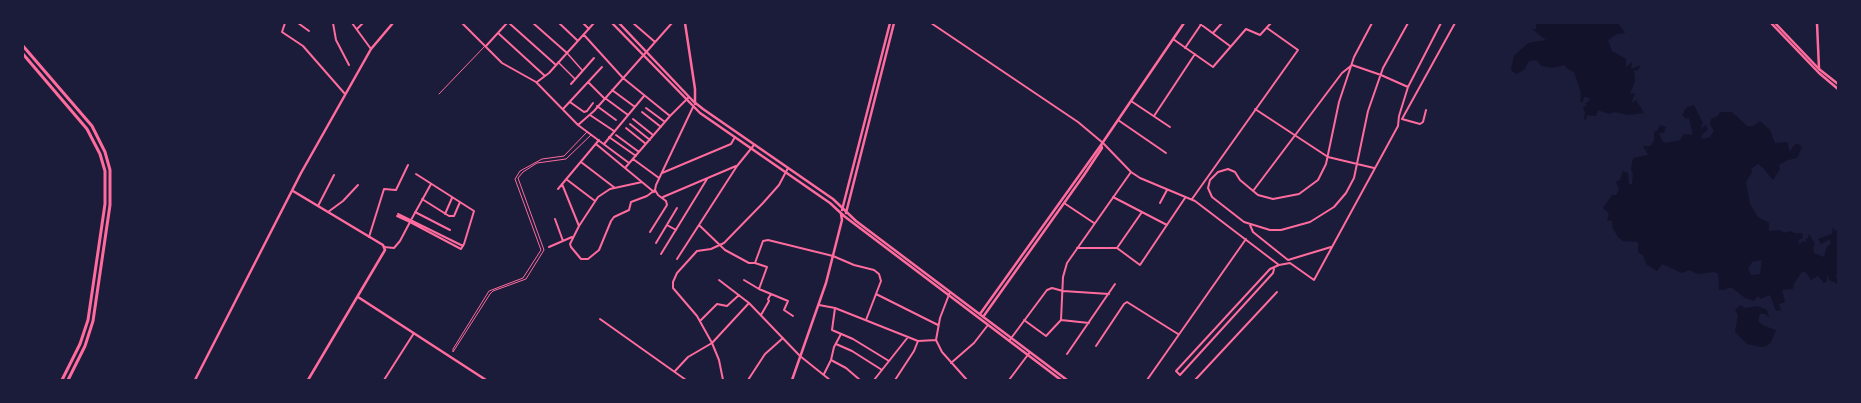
<!DOCTYPE html>
<html>
<head>
<meta charset="utf-8">
<style>
	body { margin:0 }
	#map { position:relative; width:1861px; height:403px; overflow:hidden; background:#1b1b3a; font-family:"DejaVu Sans",sans-serif }
	canvas { display:block }
	.frame { position:absolute; inset:0; border:24px solid #1b1b3a; pointer-events:none }
</style>
</head>
<body>
<div id="map">
<canvas width="1861" height="403"></canvas>
<div class="frame"></div>
</div>
<script>
const ctx = document.querySelector('canvas').getContext('2d');
ctx.lineJoin = 'round';
function fillPath(path, color) {
  ctx.fillStyle = color;
  ctx.fill(path, 'evenodd');
}
function poly(rows) {
  const path = new Path2D();
  for (const r of rows) {
    path.moveTo(r[0], r[1]);
    for (let i = 2; i < r.length; i += 2) path.lineTo(r[i], r[i + 1]);
  }
  return path;
}
function trace(path, color, width, dash) {
  ctx.strokeStyle = color;
  ctx.lineWidth = width;
  ctx.lineCap = dash ? 'butt' : 'round';
  ctx.setLineDash(dash || []);
  ctx.stroke(path);
}
fillPath(poly([
	[1539,23,1618,23,1625,33,1617,34,1608,40,1612,51,1626,59,1626,67,1632,62,1631,69,1641,65,1637,71,1634,70,1635,81,1630,94,1634,93,1635,94,1631,103,1636,100,1644,113,1628,115,1615,112,1609,114,1598,110,1596,116,1586,115,1587,118,1584,120,1585,112,1583,107,1588,106,1585,104,1589,101,1590,98,1584,97,1583,102,1580,102,1581,93,1578,83,1574,72,1566,68,1565,65,1553,68,1541,66,1537,60,1529,61,1524,70,1516,74,1511,70,1514,56,1528,43,1546,40,1532,29,1536,29,1536,25],
	[1694,105,1703,123,1701,129,1706,125,1708,129,1701,136,1703,139,1710,137,1714,131,1710,124,1711,119,1718,116,1720,112,1732,112,1747,126,1753,126,1760,121,1770,130,1775,143,1787,142,1790,152,1794,145,1798,144,1802,147,1797,158,1788,160,1779,165,1780,169,1773,180,1763,168,1758,164,1751,169,1752,172,1746,182,1750,204,1758,217,1769,223,1769,231,1780,230,1784,233,1790,231,1794,233,1802,233,1803,238,1799,240,1798,245,1803,241,1807,243,1805,239,1808,238,1809,234,1815,244,1813,248,1814,253,1824,257,1827,246,1831,244,1830,239,1821,244,1818,239,1832,234,1833,227,1835,231,1838,229,1838,273,1836,275,1838,284,1829,280,1827,274,1827,281,1824,283,1818,276,1811,280,1805,271,1801,273,1794,284,1793,289,1782,290,1785,302,1779,304,1781,310,1776,311,1770,295,1760,299,1758,296,1754,301,1745,298,1731,287,1724,290,1719,290,1718,274,1714,272,1698,274,1689,270,1682,273,1662,264,1657,271,1646,264,1643,255,1638,252,1638,242,1623,241,1618,237,1612,227,1612,221,1607,220,1609,213,1603,208,1612,195,1616,195,1619,190,1616,182,1620,180,1623,171,1628,173,1629,184,1632,184,1633,173,1631,170,1633,158,1648,155,1643,146,1651,146,1654,140,1654,132,1657,131,1660,125,1666,127,1664,133,1659,133,1662,141,1666,143,1680,140,1684,134,1693,135,1689,118,1686,119,1682,115,1687,107],
	[1760,260,1762,261,1760,274,1751,275,1748,269,1752,262],
	[1740,305,1745,308,1758,306,1767,310,1769,318,1765,314,1760,314,1758,321,1764,326,1776,330,1771,342,1767,346,1762,347,1747,344,1735,332,1738,315,1735,310]
]), '#12122b');
trace(poly([
	[439,94,485,46],
	[587,132,564,156,542,159,520,171,515,179,541,250,523,278,489,291,453,349,453,352,490,294,493,291,526,279,544,250,518,178,523,172,537,163,566,159,591,135]
]), '#ff6b9d', 1);
trace(poly([
	[567,53,582,70],
	[558,62,575,79]
]), '#ff6b9d', 1.5);
trace(poly([
	[285,23,282,32,303,46,345,94],
	[298,23,309,31],
	[333,23,336,40,349,65],
	[352,23,371,49],
	[462,23,502,63,536,82,578,125,629,163],
	[509,23,556,65],
	[533,23,567,53],
	[559,23,578,41],
	[583,23,589,29],
	[633,23,655,42],
	[931,23,1078,122,1103,143,1131,172,1140,178,1195,201,1279,265],
	[1199,23,1230,46],
	[1372,23,1354,57,1339,102,1326,164,1318,180,1299,194,1273,199,1258,195,1240,180,1235,172,1228,169,1218,172,1210,180,1208,188,1212,197,1244,222,1270,230,1281,230,1310,222,1334,207,1346,193,1354,178,1368,111,1383,68,1408,23],
	[357,29,363,23],
	[498,33,545,76],
	[1213,33,1222,23],
	[584,35,623,78,670,116],
	[1173,39,1213,67,1246,29,1260,35,1271,23],
	[486,46,507,23],
	[1185,48,1202,23],
	[537,82,549,73,594,23],
	[588,82,604,98],
	[571,84,594,58],
	[612,90,635,107],
	[605,98,628,115],
	[1131,101,1170,127],
	[570,102,584,112,587,111,593,103],
	[597,106,616,120],
	[646,108,665,122],
	[563,109,602,67],
	[1255,109,1328,157,1374,168],
	[642,112,661,127],
	[590,115,614,131],
	[1154,116,1195,54],
	[633,119,653,135],
	[1402,119,1455,23],
	[1402,119,1420,124,1423,122,1426,110],
	[1118,120,1166,153],
	[630,124,650,140],
	[578,125,594,111,672,23],
	[626,128,646,144],
	[616,135,639,152],
	[609,137,636,156],
	[596,144,654,192],
	[604,144,644,96],
	[633,159,659,178],
	[581,162,615,188],
	[625,168,670,116,689,97],
	[662,173,731,144,735,137],
	[566,179,595,201],
	[642,182,610,189,598,197,579,226,570,244,571,247,581,259,588,259,599,250,611,221,614,217,629,210,631,202,647,196,655,190],
	[562,184,579,226],
	[558,189,599,140],
	[655,190,656,185,693,107],
	[1253,191,1342,73,1352,65,1381,75,1408,87],
	[663,197,736,166],
	[1113,197,1167,225],
	[422,199,449,216,454,216,460,202],
	[1192,199,1298,50,1267,28],
	[1064,203,1094,223],
	[1160,203,1167,190],
	[318,206,334,175],
	[328,212,343,201,358,185],
	[415,212,450,230],
	[398,214,463,246],
	[445,214,452,198],
	[397,216,410,222],
	[555,219,563,241],
	[411,220,431,184],
	[667,225,676,230],
	[699,225,725,250,749,263,755,263,767,267,759,289,788,301,784,310,793,316],
	[1250,225,1253,232,1288,260,1331,247],
	[650,232,667,205,666,201,658,195,655,190],
	[369,237,384,189,396,190,408,165],
	[656,243,677,208],
	[384,247,394,248,400,241,410,222,461,249,464,244,474,211,416,174],
	[549,247,572,237],
	[1077,248,1117,248,1140,265,1185,198],
	[1117,248,1142,212],
	[661,254,707,179],
	[677,259,737,166,754,145],
	[755,263,763,241,768,240,833,256,854,265,874,270,879,274,881,281,866,320],
	[1274,269,1273,273,1180,375,1176,371,1270,269,1279,265,1290,263,1314,280,1398,126,1399,116,1408,87,1441,23],
	[719,280,749,303,800,356,830,380],
	[744,280,759,289],
	[950,292,940,318,936,340,942,352,967,380],
	[876,294,938,325],
	[819,305,835,308,918,341,936,340],
	[835,308,832,330,853,339,889,361],
	[761,315,769,301,768,299,771,294],
	[600,319,686,380],
	[1024,320,1046,336,1061,320,1063,277,1067,263,1131,172],
	[1061,320,1089,323],
	[700,321,717,304,727,306,739,295],
	[1009,341,1047,290,1052,288,1063,291,1109,294],
	[836,344,852,351,882,370],
	[1096,346,1124,304,1127,302,1178,334],
	[1067,354,1115,284],
	[831,360,834,347,841,334],
	[951,363,974,343,988,325],
	[675,371,688,357,712,343,749,303],
	[824,374,831,360,846,368,860,380],
	[384,380,414,333],
	[723,380,719,360,712,343,697,316,673,288,673,282,677,273,697,251,711,249,724,243,763,203,779,185,788,168],
	[748,380,765,354,783,338],
	[874,380,908,337],
	[895,380,914,351,918,341],
	[1009,380,1030,352],
	[1147,380,1246,239],
	[1195,380,1277,292]
]), '#ff6b9d', 2);
trace(poly([
	[612,23,700,113,830,203,844,216,1061,380],
	[619,23,693,101,703,109,833,199,856,221,1067,380],
	[685,23,695,89,695,104],
	[1817,23,1819,69],
	[293,191,383,245,385,250,308,380],
	[842,210,890,23],
	[846,213,894,23],
	[358,297,486,380],
	[980,314,1101,145,1184,23],
	[983,317,1084,175,1102,148,1101,145],
	[195,380,301,173,371,49,393,23],
	[792,380,826,283,842,220,841,214]
]), '#ff6b9d', 2.5);
trace(poly([
	[1771,23,1819,73,1838,89],
	[1775,23,1819,69,1838,84]
]), '#ff6b9d', 2.5);
trace(poly([
	[23,46,92,126,105,152,110,170,110,205,93,321,85,346,68,380],
	[23,54,87,129,100,154,105,171,105,204,88,320,80,344,62,380]
]), '#ff6b9d', 3);
</script>
</body>
</html>
